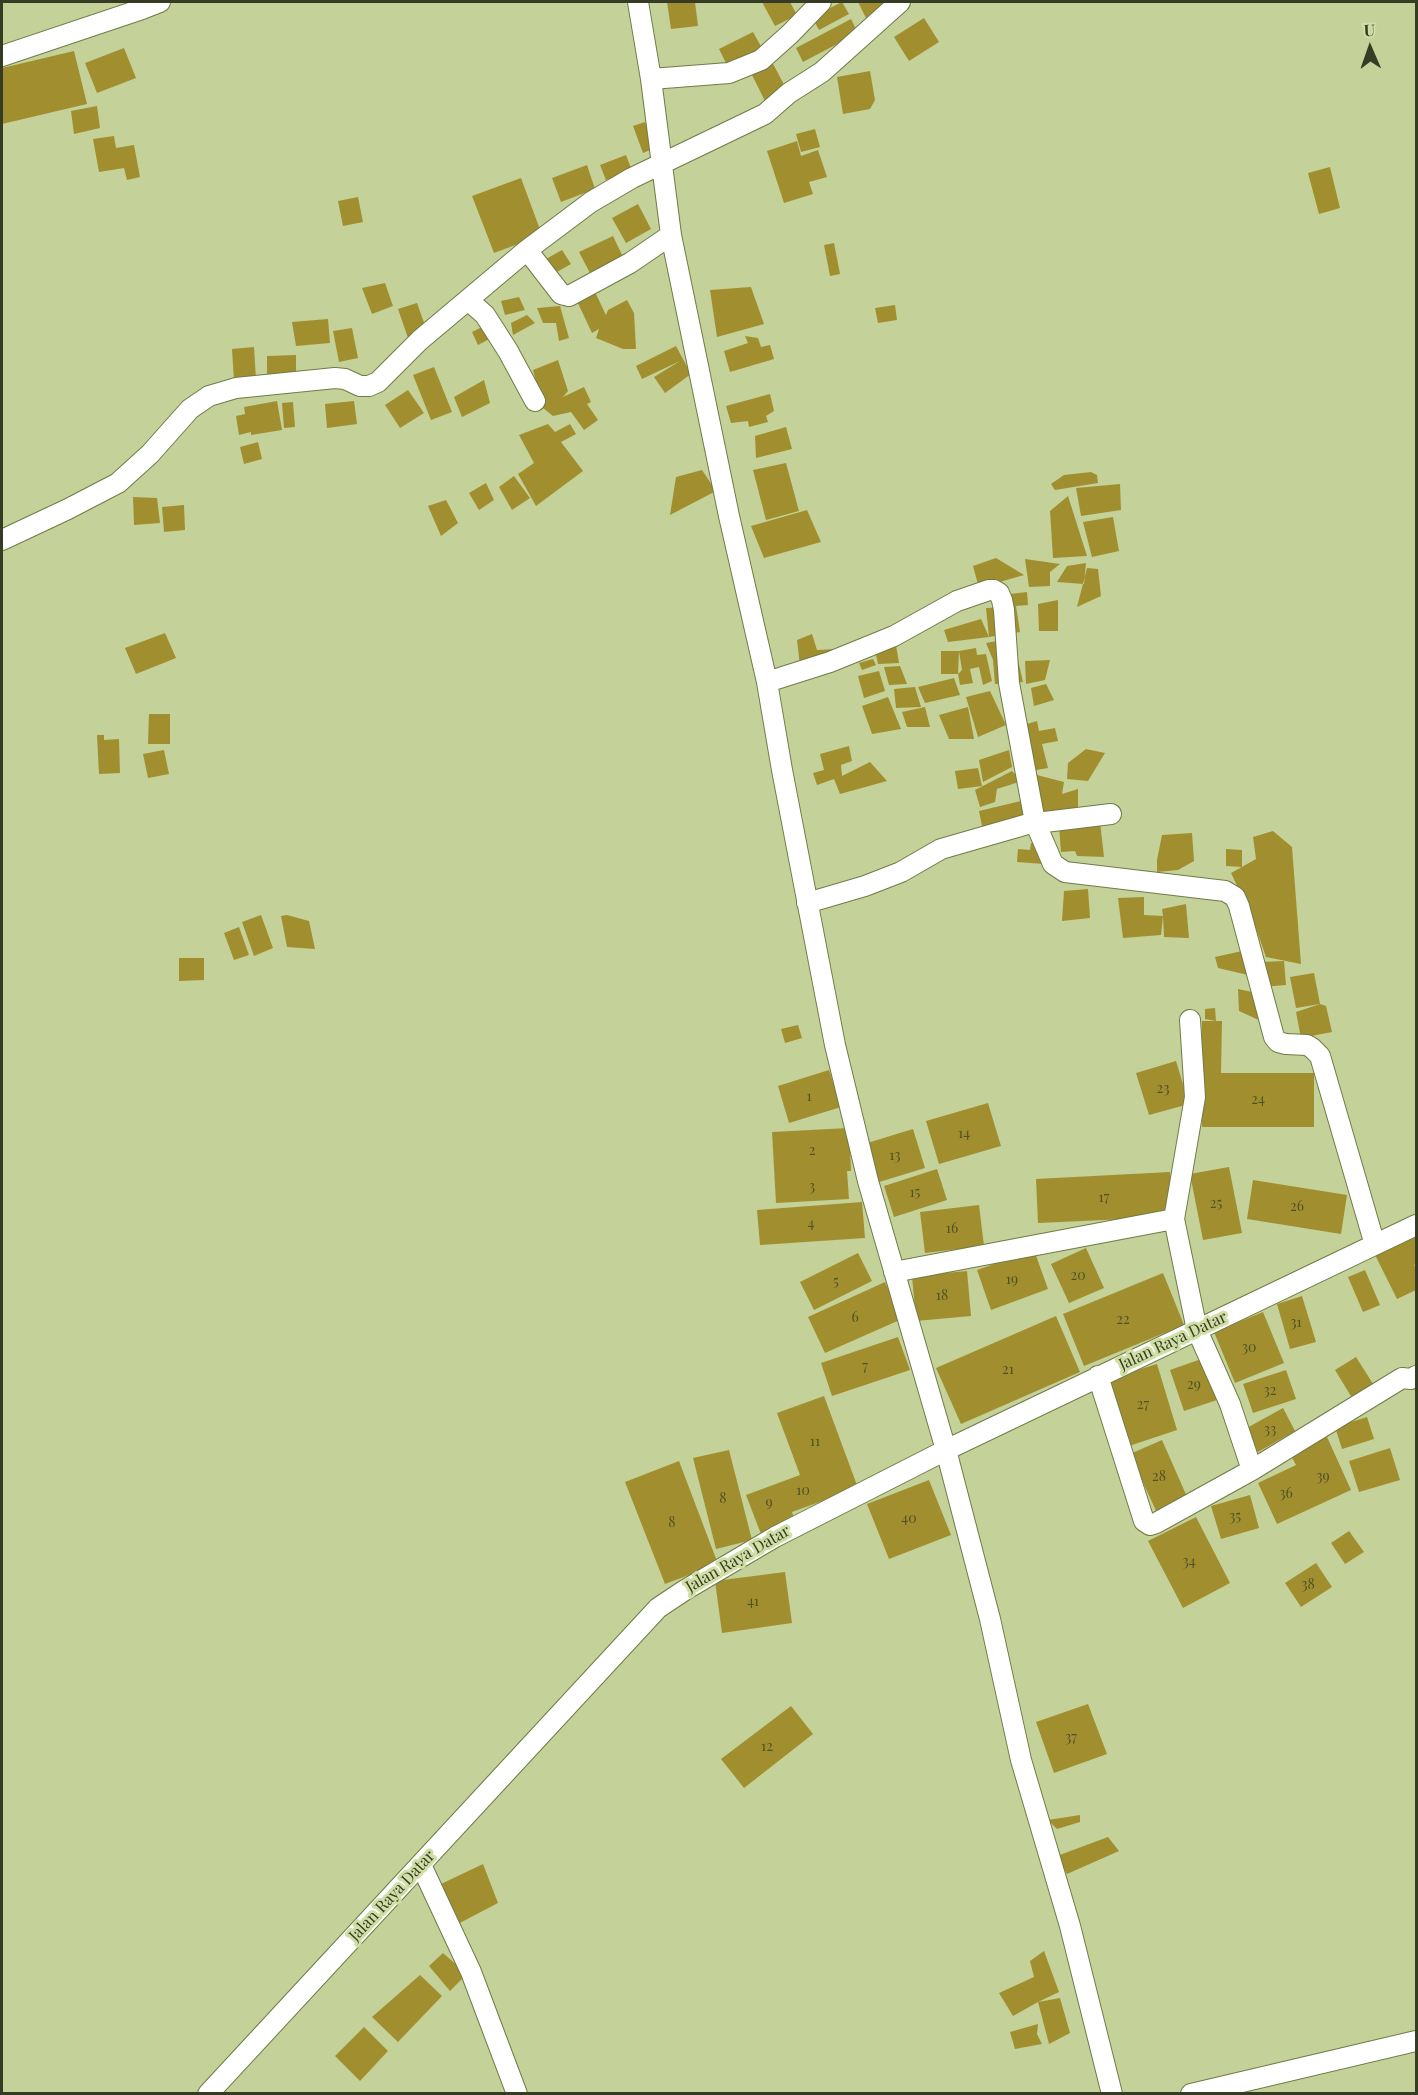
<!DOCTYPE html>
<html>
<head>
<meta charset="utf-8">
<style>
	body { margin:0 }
	#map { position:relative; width:1418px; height:2095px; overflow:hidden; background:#c4d198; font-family:"Playfair Display",serif }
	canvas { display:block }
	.frame { position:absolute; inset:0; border:3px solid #363b24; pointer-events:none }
	.north { position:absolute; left:1340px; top:18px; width:60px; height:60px; -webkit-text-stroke:4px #d1dea5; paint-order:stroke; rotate:358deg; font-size:16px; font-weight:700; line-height:24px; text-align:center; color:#363b24 }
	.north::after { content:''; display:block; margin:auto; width:21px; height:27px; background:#363b24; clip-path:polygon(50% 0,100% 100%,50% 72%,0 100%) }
</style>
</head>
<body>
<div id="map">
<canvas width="1418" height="2095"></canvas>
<div class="frame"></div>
<div class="north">U</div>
</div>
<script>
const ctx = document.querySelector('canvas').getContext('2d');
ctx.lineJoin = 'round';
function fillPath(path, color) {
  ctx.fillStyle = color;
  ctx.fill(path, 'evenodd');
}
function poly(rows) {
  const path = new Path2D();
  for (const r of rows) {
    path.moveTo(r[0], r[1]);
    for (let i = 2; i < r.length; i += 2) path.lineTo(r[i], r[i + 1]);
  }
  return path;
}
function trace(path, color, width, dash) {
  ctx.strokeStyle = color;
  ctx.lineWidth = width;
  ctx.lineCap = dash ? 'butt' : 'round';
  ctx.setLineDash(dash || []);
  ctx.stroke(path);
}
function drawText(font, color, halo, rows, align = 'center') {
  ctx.font = font + ' "Playfair Display",serif';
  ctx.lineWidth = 6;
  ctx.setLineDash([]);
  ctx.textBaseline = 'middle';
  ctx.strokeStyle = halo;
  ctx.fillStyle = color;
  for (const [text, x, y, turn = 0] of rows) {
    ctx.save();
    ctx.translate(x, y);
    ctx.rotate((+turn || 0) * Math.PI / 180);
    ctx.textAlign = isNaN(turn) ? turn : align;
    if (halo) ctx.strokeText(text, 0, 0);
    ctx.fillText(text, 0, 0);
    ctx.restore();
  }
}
fillPath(poly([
	[667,2,695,2,698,26,671,29],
	[762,2,790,2,797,15,775,26],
	[842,2,849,14,819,30,812,17],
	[858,2,882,2,885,8,866,18],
	[924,18,939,42,909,61,894,37],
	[851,19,858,33,803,62,796,48],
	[753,32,763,50,728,67,719,49],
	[124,48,136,78,97,93,85,63],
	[74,51,87,104,2,124,2,68],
	[772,62,787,90,765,101,751,73],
	[870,71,875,100,870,109,843,114,837,77],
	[97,106,100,128,74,134,71,111],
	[645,122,655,148,643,153,633,126],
	[815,129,820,147,801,152,796,134],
	[114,136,116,148,134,145,140,177,127,180,124,168,99,172,93,139],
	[797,141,801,156,818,150,827,177,809,182,813,194,784,203,767,151],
	[626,155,632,171,606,180,600,165],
	[587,165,595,189,561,202,552,178],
	[1330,167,1340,208,1319,214,1308,173],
	[521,178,542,235,494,253,472,196],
	[358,197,363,222,343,226,338,201],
	[638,204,651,229,626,243,612,218],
	[613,236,623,257,590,273,579,252],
	[834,243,840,274,830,276,824,245],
	[562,250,571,264,555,273,546,259],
	[385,283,393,306,372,314,362,288],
	[751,287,764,324,717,337,710,290],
	[594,290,606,315,608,310,627,300,634,313,636,349,623,349,596,338,599,329,592,333,576,299],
	[519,297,525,310,505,315,501,301],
	[417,303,427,331,408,338,398,309],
	[895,305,897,320,878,323,875,308],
	[560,306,569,338,559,341,556,323,543,323,537,308],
	[527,315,535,323,513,335,511,323],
	[328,319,330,343,296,346,292,322],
	[486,325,497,335,478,345,472,332],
	[352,328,358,358,339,362,333,331],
	[745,336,758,338,761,347,770,345,774,359,730,372,724,351,748,343],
	[676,346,691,374,665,393,654,377,680,361,642,379,636,366],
	[254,347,256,380,234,381,232,349],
	[296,355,296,373,267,375,267,356],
	[558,360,568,391,563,397,584,387,591,402,587,404,598,420,584,430,571,412,553,416,543,408,533,370],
	[434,367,452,412,431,420,413,375],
	[484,380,490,403,462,417,454,397],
	[408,390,424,413,400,428,385,405],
	[770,394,774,411,766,416,768,422,749,427,748,421,731,423,726,406],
	[277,401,282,430,251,435,251,432,239,435,236,416,245,414,244,407],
	[354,401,357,424,327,428,325,404],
	[293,402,295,427,284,428,282,403],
	[548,424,555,432,570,424,576,434,561,442,583,471,536,506,518,474,534,463,519,435],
	[786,427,792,449,756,458,755,436],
	[258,442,262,459,244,464,240,447],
	[786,463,799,511,766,520,753,470],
	[702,470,716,491,670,515,676,477],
	[1091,472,1097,475,1098,483,1055,490,1051,484,1064,475],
	[514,476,530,498,512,510,499,487],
	[486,483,494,500,479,510,469,493],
	[1120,484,1121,510,1081,516,1076,488],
	[1068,496,1087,556,1053,558,1050,511],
	[133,497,157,498,160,523,134,525],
	[446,500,458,523,441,536,428,506],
	[184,505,185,530,164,532,162,507],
	[807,510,821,542,764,558,751,526],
	[1113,517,1119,551,1092,557,1083,522],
	[996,558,1024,575,979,588,973,566],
	[1025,559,1060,564,1050,572,1050,586,1029,587],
	[1086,563,1084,584,1057,582,1067,566],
	[1087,568,1098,569,1101,596,1077,607],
	[1027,592,1028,605,1016,606,1020,632,989,637,986,608,1011,607,1010,594],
	[1058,600,1058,631,1039,631,1038,604],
	[981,619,989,637,948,642,944,630],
	[165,633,176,658,136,674,125,648],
	[812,634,817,650,837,649,800,666,797,640],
	[1013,638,1023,682,995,684,993,660,986,643],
	[896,645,899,663,878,664,876,655],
	[976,648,977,655,986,654,992,681,983,685,979,667,970,669,973,683,960,685,958,674,962,670,959,651],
	[941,651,959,651,958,674,941,674],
	[873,659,876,665,862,670,859,663],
	[1050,660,1045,680,1026,684,1025,661],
	[900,666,907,684,889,685,884,667],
	[879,671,885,691,864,698,858,676],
	[954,678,960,695,925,703,918,687],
	[1046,684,1054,700,1034,706,1031,688],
	[915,687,921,707,896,708,894,689],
	[990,691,1006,725,978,737,966,697],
	[888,697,901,729,872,734,862,706],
	[925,707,930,727,907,727,902,712],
	[968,707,974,739,949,739,939,715],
	[149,714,170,714,170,744,148,744],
	[1037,721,1039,731,1055,728,1058,741,1042,744,1048,768,1031,771,1020,726],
	[97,735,104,735,104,740,119,739,120,773,99,774],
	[849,746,852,761,841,765,842,776,870,762,887,781,840,794,834,779,817,785,813,773,824,770,820,754],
	[1086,749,1105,753,1088,781,1067,779,1068,763],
	[164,750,169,774,148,778,143,754],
	[1009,750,1012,767,983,782,979,760],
	[978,768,982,786,958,789,955,771],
	[1012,771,1022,781,997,789,995,802,980,807,975,790],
	[1037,775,1064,782,1062,794,1078,789,1078,814,1029,817,1020,797],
	[1021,801,1028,824,984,836,979,811],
	[1100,822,1104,857,1077,856,1075,851,1061,852,1059,826],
	[1273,831,1292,847,1301,964,1266,957,1252,917,1231,873,1256,859,1253,837],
	[1192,833,1194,861,1178,870,1157,872,1157,860,1162,835],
	[1031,843,1040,843,1044,864,1017,862,1018,849,1030,850],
	[1226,849,1242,850,1242,867,1226,866],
	[1088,889,1090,918,1062,921,1064,891],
	[1144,897,1144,915,1163,916,1162,909,1186,904,1189,938,1164,937,1163,916,1161,935,1123,938,1118,898],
	[261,915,273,948,254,956,242,922],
	[287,915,309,921,315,949,287,947,281,916],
	[239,927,249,955,234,960,224,933],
	[1242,951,1248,975,1218,968,1215,957],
	[179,958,204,958,204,980,179,981],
	[1284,961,1286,985,1262,987,1260,962],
	[1314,973,1320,1004,1296,1008,1290,977],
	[1238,989,1257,993,1263,1022,1239,1011],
	[1320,1004,1326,1006,1332,1032,1301,1038,1296,1012],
	[1215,1008,1216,1021,1222,1021,1221,1073,1314,1073,1314,1127,1202,1127,1202,1021,1216,1021,1205,1019,1205,1009],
	[798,1025,802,1038,785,1043,781,1029],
	[1176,1061,1189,1104,1149,1115,1136,1073],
	[829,1070,841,1107,789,1123,778,1086],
	[988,1103,1001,1146,939,1164,926,1121],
	[849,1128,851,1171,847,1171,849,1199,776,1203,772,1132],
	[913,1129,925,1168,876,1183,864,1144],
	[1229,1167,1242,1233,1203,1240,1190,1174],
	[937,1169,947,1200,894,1217,884,1186],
	[1170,1172,1171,1217,1038,1223,1036,1179],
	[1253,1180,1347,1195,1341,1234,1247,1219],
	[862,1202,865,1238,760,1245,757,1210],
	[979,1205,984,1246,925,1253,920,1212],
	[1416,1237,1416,1264,1414,1265,1416,1268,1416,1290,1397,1299,1375,1255],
	[1086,1248,1104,1288,1069,1303,1051,1264],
	[1034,1250,1048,1289,991,1310,977,1270],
	[858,1253,872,1281,814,1310,800,1282],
	[1365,1270,1380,1305,1363,1312,1348,1277],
	[967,1271,971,1316,916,1321,912,1276],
	[1163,1273,1184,1325,1084,1366,1063,1314],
	[885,1282,902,1319,825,1353,808,1317],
	[1302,1296,1316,1342,1290,1349,1277,1304],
	[1263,1312,1284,1363,1235,1383,1214,1332],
	[1056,1316,1080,1372,961,1424,936,1368],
	[898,1337,910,1370,832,1396,821,1363],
	[1356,1357,1375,1387,1354,1401,1335,1370],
	[1204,1358,1217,1400,1184,1411,1170,1370],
	[1157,1364,1177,1430,1129,1446,1108,1379],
	[1286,1370,1296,1399,1253,1413,1243,1384],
	[824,1396,858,1488,792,1512,795,1521,761,1534,746,1495,800,1475,777,1413],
	[1283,1408,1295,1431,1258,1452,1245,1429],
	[1367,1417,1374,1439,1342,1449,1335,1427],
	[1327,1437,1351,1490,1277,1524,1258,1483,1296,1465,1290,1454],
	[1162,1440,1188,1499,1157,1513,1130,1454],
	[1390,1448,1400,1480,1359,1492,1349,1461],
	[729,1450,752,1540,716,1549,693,1458],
	[679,1461,718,1564,665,1584,625,1482],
	[929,1480,951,1535,889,1559,867,1504],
	[1250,1495,1259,1528,1221,1539,1211,1506],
	[1196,1517,1230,1583,1183,1608,1148,1541],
	[1349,1531,1364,1552,1345,1564,1331,1543],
	[1316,1563,1332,1587,1301,1607,1285,1583],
	[785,1572,792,1623,722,1633,715,1581],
	[1088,1704,1107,1754,1054,1773,1036,1722],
	[791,1706,813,1734,744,1788,721,1759],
	[1080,1815,1080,1822,1057,1829,1048,1820],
	[1108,1837,1119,1851,1067,1874,1057,1856],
	[483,1864,498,1903,454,1926,441,1884],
	[1044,1951,1059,1992,1038,2002,1060,1998,1070,2033,1049,2044,1038,2002,1013,2016,999,1993,1034,1977,1030,1961],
	[443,1953,467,1974,450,1991,429,1966],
	[420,1975,442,1996,398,2042,372,2017],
	[1038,2024,1037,2034,1042,2044,1015,2049,1010,2032],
	[364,2027,388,2051,360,2081,335,2056]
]), '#a18f2f');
const minor = poly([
	[638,2,651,79,671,235,729,516,767,682,782,770,835,1045,868,1181,946,1450,990,1619,1021,1760,1070,1926,1112,2094],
	[2,56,142,9,160,2],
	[651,79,729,73,761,60,790,34,821,2],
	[527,250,561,294,569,296,630,263,671,235],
	[468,300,485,315,508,351,535,401],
	[2,540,68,509,118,483,150,454,190,409,209,396,236,388,335,378,345,379,360,386,369,386,378,382,420,340,527,250,591,202,632,178,765,114,789,93,822,72,900,2],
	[767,682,830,662,894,636,957,601,989,590,994,590,999,593,1002,600,1004,610,1009,683,1035,822,1053,864,1065,872,1225,891,1235,897,1239,906,1274,1037,1278,1042,1286,1044,1307,1045,1312,1048,1320,1056,1375,1245],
	[807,903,865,886,901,872,941,849,1028,824,1111,814],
	[1190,1020,1195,1097,1174,1219,1197,1330,1230,1404,1252,1470],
	[894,1272,1174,1219],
	[1098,1376,1144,1521,1150,1525,1156,1523,1252,1470,1402,1378,1411,1379,1416,1376],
	[421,1865,471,1972,517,2094],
	[208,2094,658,1608,685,1590,775,1537,946,1450,1416,1225],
	[1191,2094,1416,2041]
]);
trace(minor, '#707b46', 22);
trace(minor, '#fff', 20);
drawText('14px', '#515027', null, [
	["23",1163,1089],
	["1",809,1097],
	["24",1258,1100],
	["14",964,1134],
	["2",812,1151],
	["13",895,1156],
	["3",812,1187],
	["15",915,1193],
	["17",1104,1198],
	["25",1216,1204],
	["26",1297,1207],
	["4",811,1224],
	["16",952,1229],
	["20",1078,1276],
	["19",1012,1280],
	["5",836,1282],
	["18",942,1296],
	["6",855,1318],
	["22",1123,1320],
	["31",1296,1323],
	["30",1249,1348],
	["7",865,1367],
	["21",1008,1370],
	["29",1194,1385],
	["32",1270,1391],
	["27",1143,1405],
	["33",1270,1430],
	["11",815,1442],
	["28",1159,1477],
	["39",1323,1477],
	["10",803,1491],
	["36",1286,1494],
	["8",723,1499],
	["9",769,1503],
	["35",1235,1517],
	["40",909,1519],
	["8",672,1523],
	["34",1189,1562],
	["38",1308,1585],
	["41",753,1602],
	["37",1071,1738],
	["12",767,1747]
]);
drawText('16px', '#363b24', '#d1dea5', [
	["Jalan Raya Datar",1173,1341,-25],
	["Jalan Raya Datar",738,1559,-30],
	["Jalan Raya Datar",392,1896,-47]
]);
</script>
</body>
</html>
